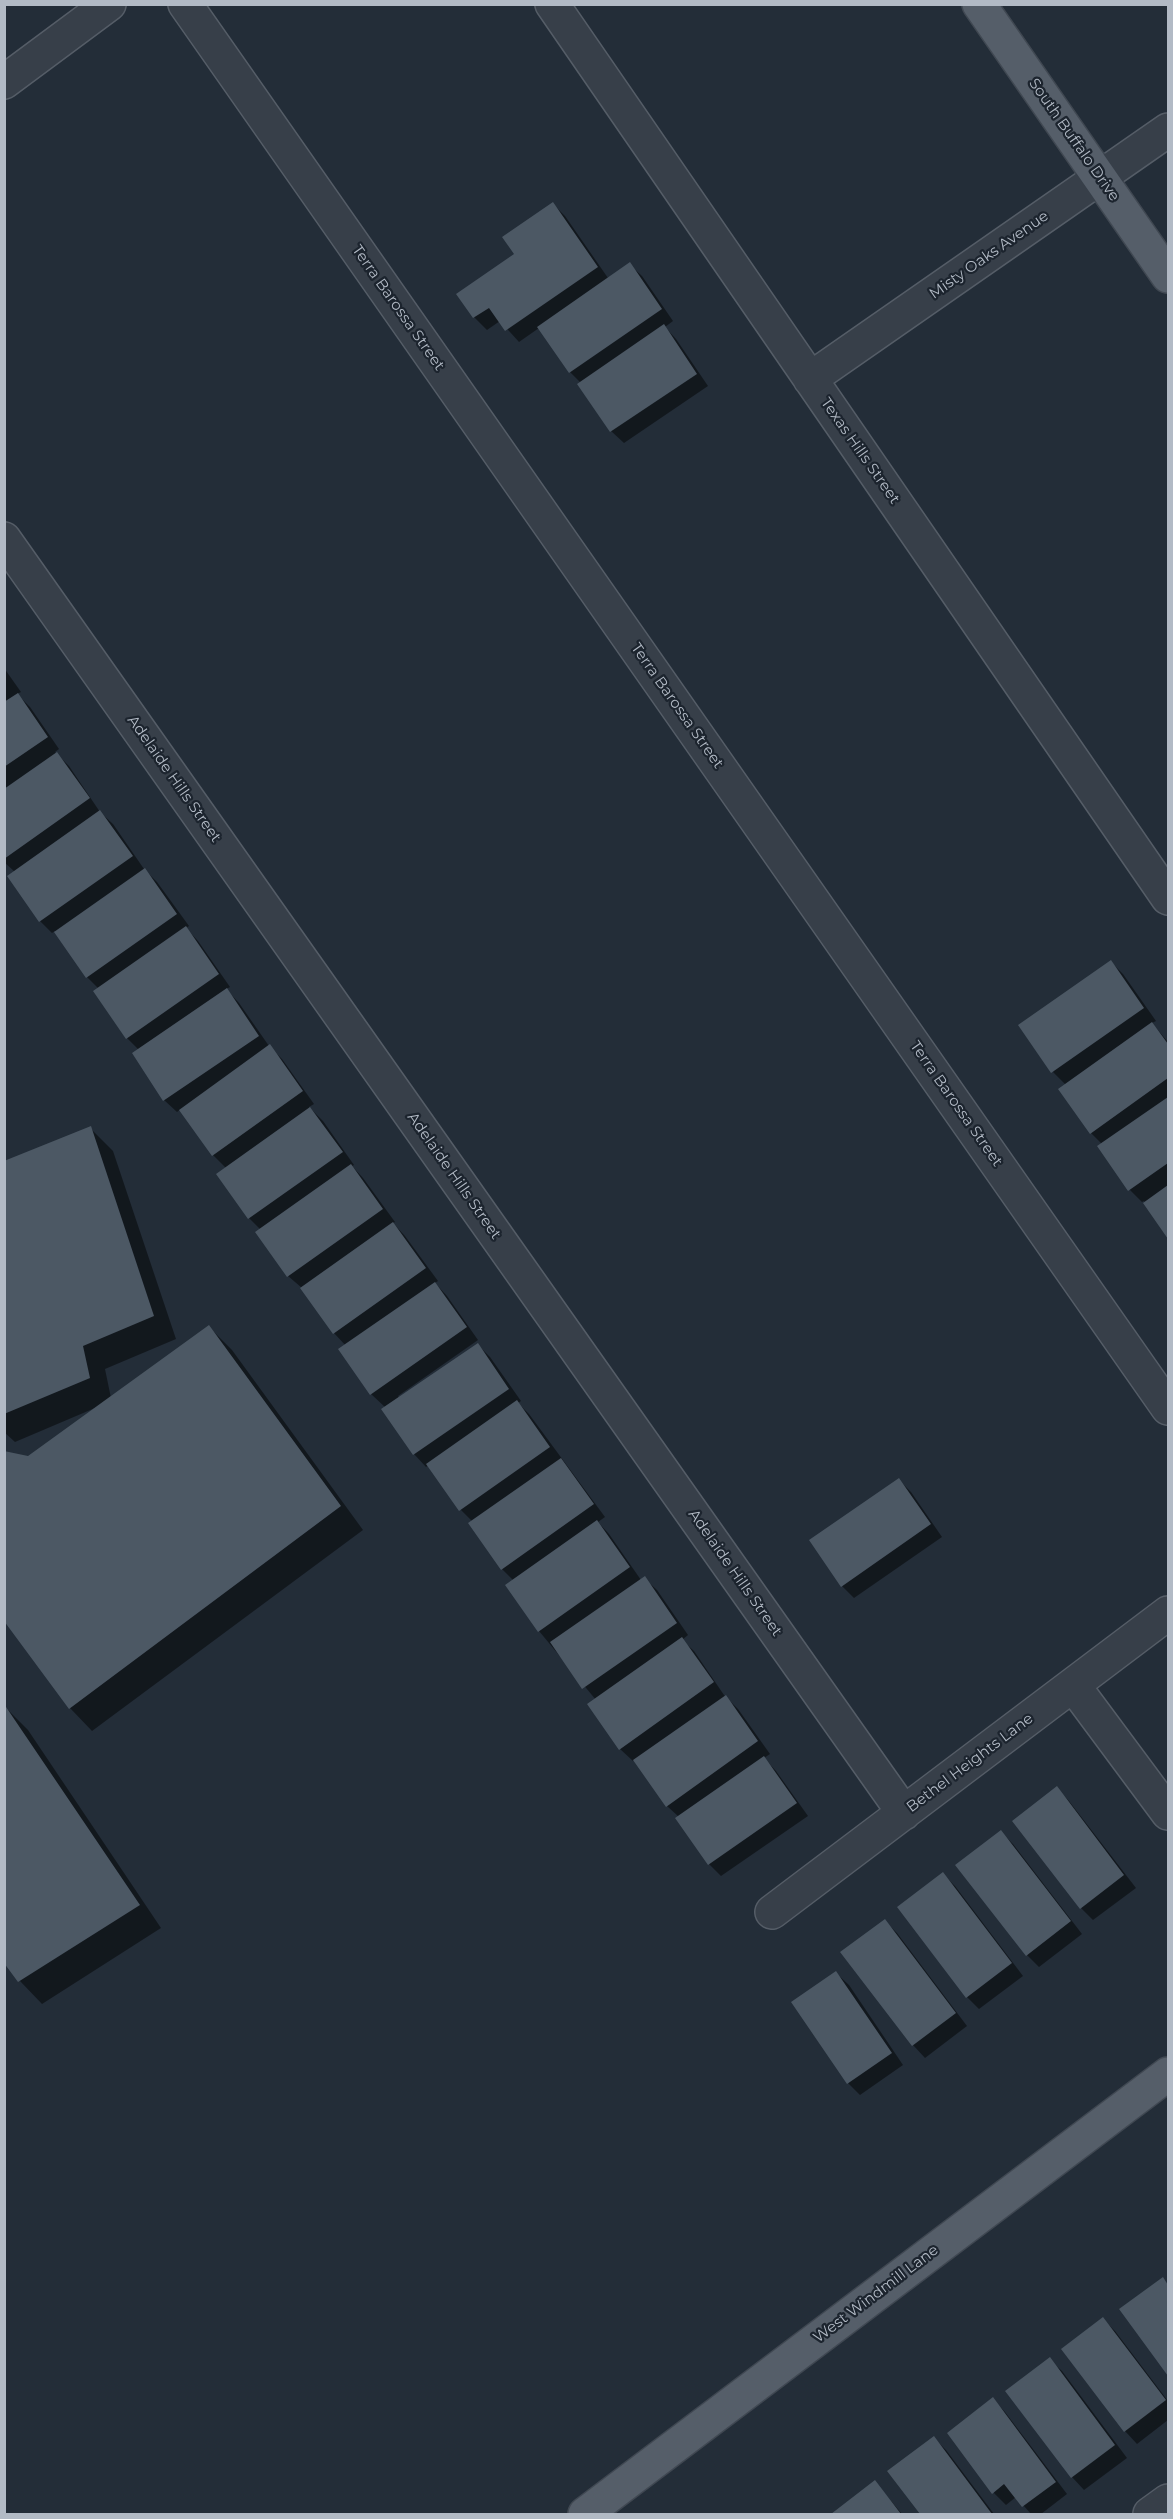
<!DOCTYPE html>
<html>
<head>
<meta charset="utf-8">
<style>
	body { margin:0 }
	#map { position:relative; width:1173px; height:2519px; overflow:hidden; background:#232d38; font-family:Montserrat,sans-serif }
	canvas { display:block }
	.frame { position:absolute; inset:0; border:6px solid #b2bac5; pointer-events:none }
</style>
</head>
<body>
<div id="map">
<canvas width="1173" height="2519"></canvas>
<div class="frame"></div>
</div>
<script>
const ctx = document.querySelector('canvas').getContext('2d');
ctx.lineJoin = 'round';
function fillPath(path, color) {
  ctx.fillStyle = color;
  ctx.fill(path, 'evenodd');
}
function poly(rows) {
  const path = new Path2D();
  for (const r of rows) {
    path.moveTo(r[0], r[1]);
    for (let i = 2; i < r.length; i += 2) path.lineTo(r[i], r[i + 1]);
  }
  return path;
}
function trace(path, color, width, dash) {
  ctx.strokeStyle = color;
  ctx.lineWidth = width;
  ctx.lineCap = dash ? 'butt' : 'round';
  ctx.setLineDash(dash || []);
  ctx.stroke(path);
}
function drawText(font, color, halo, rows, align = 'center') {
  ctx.font = font + ' Montserrat,sans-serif';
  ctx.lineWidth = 4.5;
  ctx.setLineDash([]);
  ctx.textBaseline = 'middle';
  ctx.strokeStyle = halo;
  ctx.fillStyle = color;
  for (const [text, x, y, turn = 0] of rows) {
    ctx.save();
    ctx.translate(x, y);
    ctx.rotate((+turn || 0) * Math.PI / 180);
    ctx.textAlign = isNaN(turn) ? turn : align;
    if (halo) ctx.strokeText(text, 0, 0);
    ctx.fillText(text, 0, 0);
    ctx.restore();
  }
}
fillPath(poly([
	[553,204,565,216,608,278,629,264,642,276,673,321,665,327,676,339,708,386,624,443,611,431,579,384,581,383,570,372,539,328,519,342,500,321,487,330,474,317,458,294,516,254],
	[4,668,21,692,17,694,30,707,59,749,55,752,69,766,100,812,113,824,144,869,157,882,189,926,186,928,198,941,230,987,226,989,239,1003,269,1046,282,1059,314,1104,309,1107,323,1121,354,1165,352,1166,363,1178,395,1222,393,1223,405,1236,438,1281,435,1283,447,1296,478,1340,398,1396,400,1399,478,1345,490,1357,521,1401,518,1403,529,1414,605,1517,598,1522,609,1534,641,1580,644,1578,657,1590,688,1635,682,1640,694,1651,724,1695,738,1709,770,1754,764,1758,776,1771,808,1816,721,1876,709,1864,679,1817,667,1806,635,1759,633,1761,620,1749,596,1700,539,1631,514,1581,502,1569,473,1522,461,1510,429,1465,426,1467,414,1454,386,1408,371,1394,346,1346,334,1333,302,1288,288,1276,257,1232,261,1230,249,1218,226,1168,213,1155,181,1109,177,1112,164,1100,139,1050,127,1038,99,989,87,977,55,931,52,933,40,921,15,872,4,862],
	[1111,962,1123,974,1156,1021,1152,1023,1168,1042,1168,1236,1144,1201,1142,1202,1130,1190,1102,1144,1091,1133,1066,1085,1053,1072],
	[90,1128,113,1151,176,1339,105,1369,111,1398,209,1327,232,1350,363,1530,92,1731,70,1708,29,1458,95,1408,15,1442,4,1432,4,1163],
	[899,1480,911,1492,942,1537,854,1598,842,1586],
	[5,1707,28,1730,161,1928,42,2004,20,1981],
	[1057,1788,1069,1801,1136,1888,1093,1920,1081,1908],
	[1001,1832,1013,1844,1082,1934,1039,1967,1027,1955,957,1865],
	[943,1874,955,1886,1023,1976,979,2009,967,1997],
	[885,1921,897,1933,967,2026,925,2058,913,2045,842,1952],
	[836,1973,849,1985,903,2065,860,2095,848,2083],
	[1163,2279,1168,2285,1168,2373,1121,2310],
	[1103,2319,1115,2331,1168,2401,1168,2420,1137,2444,1125,2431,1063,2350],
	[1049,2359,1062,2371,1127,2458,1084,2490,1072,2477],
	[993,2399,1005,2412,1067,2494,1041,2514,1031,2514,1016,2497,1006,2505,994,2493],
	[934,2438,946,2450,994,2514,921,2514,889,2471],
	[875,2482,902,2514,833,2514]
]), '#0007');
fillPath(poly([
	[553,202,598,267,505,331,489,308,473,318,456,294,514,254,502,237],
	[630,262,662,309,569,373,537,327],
	[664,324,697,374,610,432,577,384],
	[18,693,48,737,4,767,4,702],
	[57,752,90,798,4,859,4,789],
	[100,810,133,856,39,922,7,876],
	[145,868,177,914,86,978,54,932],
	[186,926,219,974,126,1039,93,991],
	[1111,960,1144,1008,1051,1073,1018,1025],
	[227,988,259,1036,163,1101,132,1053],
	[1152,1022,1168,1044,1168,1078,1090,1134,1058,1089],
	[270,1044,303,1091,212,1156,179,1110],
	[1168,1097,1168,1163,1128,1191,1097,1146],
	[310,1107,343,1152,248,1219,216,1174],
	[91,1126,154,1316,83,1346,90,1378,4,1414,4,1161],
	[351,1164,383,1209,287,1277,255,1232],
	[1168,1185,1168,1239,1143,1203],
	[393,1222,426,1268,333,1334,300,1288],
	[435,1282,467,1327,370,1395,338,1349],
	[209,1325,341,1506,69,1709,4,1621,4,1451,28,1456],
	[478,1343,509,1389,413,1455,381,1409],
	[517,1400,550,1447,459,1511,426,1464],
	[561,1458,594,1504,501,1570,468,1523],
	[899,1478,931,1524,841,1587,809,1540],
	[597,1520,630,1567,538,1632,505,1585],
	[645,1576,677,1623,582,1689,550,1642],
	[682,1637,714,1682,619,1750,587,1704],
	[726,1695,758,1741,666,1807,633,1760],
	[4,1704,140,1905,18,1982,4,1963],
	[764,1756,797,1803,708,1865,675,1818],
	[1057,1786,1124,1875,1080,1909,1012,1821],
	[1001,1830,1071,1921,1026,1956,955,1865],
	[943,1872,1012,1963,966,1998,897,1907],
	[885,1919,956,2013,912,2046,840,1952],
	[836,1971,892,2053,847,2084,791,2002],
	[1163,2277,1168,2285,1168,2376,1119,2309],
	[1103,2317,1166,2400,1124,2432,1061,2349],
	[1050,2357,1115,2445,1071,2478,1005,2391],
	[993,2397,1056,2482,1022,2507,1004,2484,992,2494,947,2433],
	[934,2436,992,2514,920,2514,887,2471],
	[875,2480,901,2514,831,2514]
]), '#4c5864');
const minor = poly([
	[185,4,1168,1408],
	[552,4,1168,898],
	[4,82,109,4],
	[810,379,1168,130],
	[4,539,904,1813],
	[1073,1685,1168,1813],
	[772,1912,1168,1613],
	[1150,2514,1168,2501]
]);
const major = poly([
	[979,4,1168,276],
	[585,2514,1168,2074]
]);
trace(minor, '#555d67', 36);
trace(major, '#404852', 36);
trace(minor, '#373f49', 33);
trace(major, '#555e69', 33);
drawText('15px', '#b2bac5', '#1c242e', [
	["South Buffalo Drive",1074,140,55],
	["Misty Oaks Avenue",989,255,-35],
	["Terra Barossa Street",398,308,55],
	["Texas Hills Street",860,451,55],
	["Terra Barossa Street",677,706,55],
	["Adelaide Hills Street",174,779,55],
	["Terra Barossa Street",956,1104,55],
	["Adelaide Hills Street",454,1176,55],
	["Adelaide Hills Street",735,1573,55],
	["Bethel Heights Lane",970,1763,-37],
	["West Windmill Lane",876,2294,-37]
]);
</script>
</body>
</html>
